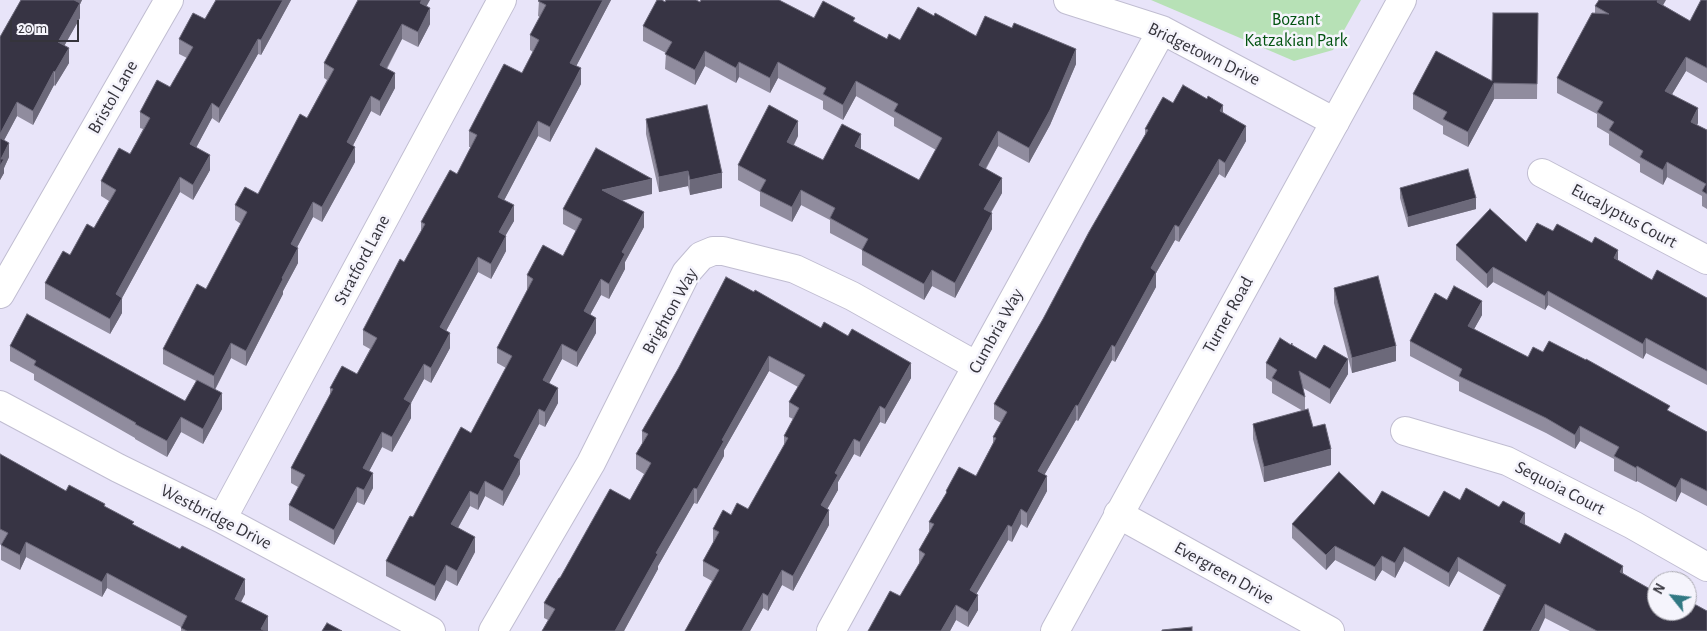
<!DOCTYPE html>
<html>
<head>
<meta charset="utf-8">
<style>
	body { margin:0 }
	#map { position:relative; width:1707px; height:631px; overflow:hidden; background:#e8e4f9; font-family:"Alegreya Sans",sans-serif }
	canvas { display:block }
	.north { position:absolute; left:1647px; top:571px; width:50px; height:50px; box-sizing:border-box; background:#f5f4fc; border:1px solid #a8a7af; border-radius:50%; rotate:299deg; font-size:14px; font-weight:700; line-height:20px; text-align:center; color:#35343c }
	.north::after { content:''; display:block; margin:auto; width:18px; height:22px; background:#317883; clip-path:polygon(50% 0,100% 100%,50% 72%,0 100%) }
	.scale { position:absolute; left:10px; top:20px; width:69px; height:22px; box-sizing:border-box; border:2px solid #35343c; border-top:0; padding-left:6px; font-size:15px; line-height:18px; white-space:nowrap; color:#35343c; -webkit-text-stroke:4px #f5f4fc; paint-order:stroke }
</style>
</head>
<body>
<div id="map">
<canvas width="1707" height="631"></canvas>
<div class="north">N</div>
<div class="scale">20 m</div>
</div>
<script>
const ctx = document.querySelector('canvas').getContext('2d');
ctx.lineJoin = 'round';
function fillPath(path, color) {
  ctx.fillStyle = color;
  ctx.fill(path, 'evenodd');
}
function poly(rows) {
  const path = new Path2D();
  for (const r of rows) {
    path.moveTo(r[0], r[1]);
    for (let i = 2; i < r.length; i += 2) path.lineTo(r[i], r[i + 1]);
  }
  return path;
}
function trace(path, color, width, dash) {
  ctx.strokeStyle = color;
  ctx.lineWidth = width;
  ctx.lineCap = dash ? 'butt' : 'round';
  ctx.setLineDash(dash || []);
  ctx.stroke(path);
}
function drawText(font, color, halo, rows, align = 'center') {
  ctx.font = font + ' "Alegreya Sans",sans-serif';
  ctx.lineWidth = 5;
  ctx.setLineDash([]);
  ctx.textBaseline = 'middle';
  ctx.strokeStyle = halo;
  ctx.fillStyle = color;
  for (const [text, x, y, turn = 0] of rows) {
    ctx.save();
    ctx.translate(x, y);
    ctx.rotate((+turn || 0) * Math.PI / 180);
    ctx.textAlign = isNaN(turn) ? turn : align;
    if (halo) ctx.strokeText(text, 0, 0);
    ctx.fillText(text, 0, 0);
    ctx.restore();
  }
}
fillPath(poly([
	[1151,0,1361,0,1333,50,1294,61]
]), '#b7e1b6');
const minor = poly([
	[1068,0,1162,30,1335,122],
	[1542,173,1707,260],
	[0,294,169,0],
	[0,405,118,468,222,519,431,631],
	[1405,431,1507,461,1633,525,1707,567],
	[1118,514,1330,631],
	[222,519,502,0],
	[493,631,591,463,686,273,701,256,713,251,723,251,795,269,852,296,977,366],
	[831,631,1162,30]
]);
const major = poly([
	[1055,631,1402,0]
]);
trace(minor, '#c0bdd1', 30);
trace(major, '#c0bdd1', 30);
trace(minor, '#fff', 28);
trace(major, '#fff', 28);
fillPath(poly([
	[21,0,82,0,80,4,80,18,64,46,69,63,55,86,54,85,33,125,17,116,4,140,9,157,4,168,4,173,0,180,0,37],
	[216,0,291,0,261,55,258,54,219,123,212,118,196,148,210,170,193,200,180,192,122,298,122,313,110,334,45,299,45,283,94,228,109,201,101,196,101,181,130,154,143,129,140,128,140,112,170,87,187,58,179,54,179,39,205,19],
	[539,0,611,0,576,66,581,84,550,142,538,136,504,200,514,221,505,235,506,251,491,279,478,272,446,331,450,348,431,383,424,379,411,403,411,418,392,452,382,447,369,471,373,488,364,505,357,502,334,545,289,520,289,505,298,487,291,483,291,468,330,395,330,388,357,374,370,349,363,345,363,330,404,262,421,232,421,222,457,174,471,147,469,147,469,131,522,73,533,52,530,50,530,35,540,17,538,16],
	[1707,0,1707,83,1686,71,1672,94,1698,123,1697,125,1707,130,1707,209,1702,206,1702,196,1667,177,1663,185,1640,172,1640,164,1609,145,1609,134,1597,127,1597,114,1557,93,1557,78,1595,13,1595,6,1663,5,1690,21],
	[665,2,700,2,814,18,855,22,887,39,900,40,934,16,976,36,1076,64,1050,125,1029,163,998,146,986,169,1002,193,991,213,992,229,955,298,932,286,924,300,862,265,862,250,830,233,830,220,801,205,792,222,760,206,760,192,738,180,738,165,798,136,794,145,823,160,861,149,919,180,936,150,894,126,894,118,856,96,843,120,823,109,823,101,778,78,770,93,739,77,736,83,705,66,695,85,665,69,666,53,643,41,643,26],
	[426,7,430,24,418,47,402,39,387,69,395,88,380,116,371,111,353,145,355,162,322,222,313,217,297,247,298,263,283,291,283,294,246,366,231,358,215,390,222,409,203,444,181,432,167,457,135,439,135,438,34,380,34,374,10,361,10,346,185,401,196,381,163,364,163,349,206,289,241,224,235,220,235,205,258,194,307,118,327,80,324,78,324,63],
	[1538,13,1537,99,1494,99,1468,147,1443,134,1443,126,1413,109,1413,94,1492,81],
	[1173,103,1223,112,1246,141,1225,178,1219,174,1179,242,1175,240,1156,273,1156,287,1115,362,1112,360,1078,421,1076,420,1044,475,1047,491,1027,528,1021,524,1012,542,1008,540,976,594,978,610,968,627,956,620,950,631,868,631,900,596,919,565,919,550,929,532,929,522,946,494,946,491,976,476,993,443,993,437,1001,423,994,419,994,404,1043,319,1145,135,1145,129],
	[646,119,722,188,690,195,688,186,659,192,646,134],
	[1400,188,1476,209,1408,227,1400,198],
	[652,194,622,200,644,227,625,262,625,269,609,299,601,295,590,315,596,333,577,367,562,359,549,383,558,403,545,427,539,424,520,460,520,474,503,506,485,496,478,510,470,506,458,528,475,552,457,586,446,580,435,601,386,576,386,561,413,517,471,433,506,368,497,363,497,348,527,291,527,275,563,256,576,231,563,224,563,209],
	[1553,231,1618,260,1652,280,1707,298,1707,385,1646,353,1643,359,1548,305,1545,310,1493,282,1487,288,1456,260,1456,245,1526,242],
	[1334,288,1396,361,1352,373,1334,303],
	[1447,300,1482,315,1474,329,1528,357,1543,352,1670,412,1707,432,1707,506,1681,492,1676,502,1637,481,1636,482,1614,471,1614,459,1580,441,1575,449,1546,433,1459,391,1459,382,1410,356,1410,341],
	[821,328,911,378,885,424,880,422,860,457,854,454,838,482,838,490,827,509,829,525,793,591,782,585,768,611,763,608,750,631,685,631,712,581,703,576,703,561,713,543,713,529,731,515,748,509,784,447,784,436,793,419,789,417,789,402,798,387,769,371,724,450,724,456,697,504,694,503,658,566,658,569,624,631,542,631,548,620,544,618,544,603,560,578,630,500,644,474,636,469,636,454,642,444,642,431,678,369],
	[1292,345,1316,359,1348,374,1330,404,1303,388,1305,397,1305,410,1313,427,1331,465,1264,482,1253,439,1253,424,1303,411,1272,393,1272,382,1266,378,1266,363],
	[0,454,66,491,105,507,245,594,241,602,268,616,268,631,181,631,181,627,107,588,102,597,26,557,20,570,1,560,1,545,0,544],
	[1460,500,1525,525,1560,544,1623,573,1707,631,1570,631,1545,618,1501,596,1458,571,1449,587,1404,561,1395,578,1382,570,1375,581,1335,560,1326,570,1292,538,1292,524,1374,505,1429,517]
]), '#908c9e');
fillPath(poly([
	[74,0,82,0,80,4,80,18,58,57,58,42],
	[283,0,291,0,261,55,261,40],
	[422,0,430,0,420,18,420,3],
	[603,0,611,0,570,78,570,63],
	[1658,0,1666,0,1657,16,1657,2],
	[430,8,430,24,418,47,418,32],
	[402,24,402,39,380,80,380,65],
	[258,39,258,54,219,123,219,108],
	[69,48,69,63,55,86,55,72],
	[1076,49,1076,64,1050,125,1029,163,1029,148],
	[705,51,705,66,695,85,695,70],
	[1686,57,1686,71,1665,106,1665,91],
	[739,62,739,77,736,83,736,68],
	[778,62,778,78,770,93,770,78],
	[581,68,581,84,550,142,550,127],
	[54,71,54,85,33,125,33,111],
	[395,73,395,88,380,116,380,101],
	[856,81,856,96,843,120,843,105],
	[1494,83,1494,99,1468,147,1468,132],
	[371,96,371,111,347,157,347,142],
	[17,102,17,116,0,148,0,134],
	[212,103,212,118,190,159,190,144],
	[1223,105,1223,120,1220,111],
	[1698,108,1698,123,1691,136,1691,122],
	[538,121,538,136,498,212,498,197],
	[798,121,798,136,787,157,787,142],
	[1246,126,1246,141,1225,178,1225,163],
	[998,131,998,146,979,180,979,165],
	[861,134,861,149,855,146],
	[9,143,9,157,4,168,4,173,0,180,0,166,1,159],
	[355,147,355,162,322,222,322,207],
	[210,155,210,170,193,200,193,185],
	[1219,159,1219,174,1179,242,1179,227],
	[1667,162,1667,177,1663,185,1663,170],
	[688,171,688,186,659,192,659,177],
	[722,173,722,188,690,195,690,180],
	[180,177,180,192,122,298,122,313,110,334,110,319,116,294],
	[1002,178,1002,193,984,224,984,209],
	[652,179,652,194,602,205,602,190],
	[801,190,801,205,792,222,792,207],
	[1476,198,1476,209,1408,227,1408,217],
	[313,202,313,217,291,259,291,244],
	[514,205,514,221,499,247,499,232],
	[644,212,644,227,625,262,625,269,609,299,609,284,622,252],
	[992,213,992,229,955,298,955,283],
	[1175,225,1175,240,1156,273,1156,287,1115,362,1115,347,1151,268],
	[506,236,506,251,491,279,491,264],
	[298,248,298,263,283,291,283,294,246,366,246,351,282,278],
	[1618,250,1618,265,1614,258],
	[478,257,478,272,440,342,440,327],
	[1493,267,1493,282,1487,288,1487,274],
	[932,270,932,286,924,300,924,284],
	[601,279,601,295,584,326,584,311],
	[1548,291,1548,305,1545,310,1545,296],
	[1482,301,1482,315,1468,340,1468,326],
	[596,318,596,333,577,367,577,352],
	[450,333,450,348,431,383,431,368],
	[1646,338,1646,353,1643,359,1643,344],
	[231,343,231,358,214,391,214,376],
	[562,344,562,359,543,395,543,380],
	[1112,345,1112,360,1078,421,1078,406],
	[1396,346,1396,361,1352,373,1352,358],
	[769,356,769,371,724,450,724,456,697,504,697,489,722,440],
	[1348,359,1348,374,1330,404,1330,389],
	[911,363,911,378,885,424,885,409],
	[424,364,424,379,411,403,411,418,392,452,392,437,404,399],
	[558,388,558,403,545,427,545,412],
	[222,393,222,409,203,444,203,429],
	[1076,405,1076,420,1038,486,1038,471],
	[880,406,880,422,860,457,860,442],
	[539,409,539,424,520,460,520,474,503,506,503,491,514,456],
	[181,417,181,432,167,457,167,441],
	[1580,426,1580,441,1575,449,1575,435],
	[382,432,382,447,363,483,363,468],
	[854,439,854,454,838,482,838,490,821,520,821,505,835,473],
	[1331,449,1331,465,1264,482,1264,467],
	[1637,466,1637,481,1636,482,1636,468],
	[373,473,373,488,364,505,364,490],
	[1047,476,1047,491,1027,528,1027,513],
	[1681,478,1681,492,1676,502,1676,488],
	[485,481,485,496,478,510,478,495],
	[357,487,357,502,334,545,334,530],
	[694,488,694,503,658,566,658,569,625,629,624,631,615,631,656,553],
	[470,491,470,506,451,540,451,524],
	[1021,509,1021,524,1012,542,1012,527],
	[829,510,829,525,793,591,793,576],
	[1525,513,1525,528,1520,522],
	[1008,525,1008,540,970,605,970,590],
	[475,537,475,552,457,586,457,571],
	[26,542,26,557,20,570,20,555],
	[1335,546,1335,560,1326,570,1326,555],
	[1404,547,1404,561,1395,578,1395,563],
	[1382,556,1382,570,1375,581,1375,567],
	[1458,557,1458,571,1449,587,1449,573],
	[446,565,446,580,435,601,435,586],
	[1623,566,1623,580,1620,572],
	[782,570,782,585,768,611,768,596],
	[107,573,107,588,102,597,102,582],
	[245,579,245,594,235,614,235,599],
	[763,593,763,608,750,631,742,631],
	[978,595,978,610,968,627,968,612],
	[1545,604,1545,618,1539,631,1531,631],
	[956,605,956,620,950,631,941,631],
	[268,616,268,631,261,631,261,629]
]), '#6c697a');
const building = poly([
	[21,0,74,0,80,3,58,42,69,48,55,72,54,71,33,111,17,102,0,134,0,37,21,0],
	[216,0,283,0,261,40,258,39,219,108,212,103,190,144,210,155,193,185,180,177,116,294,122,298,110,319,45,283,63,251,70,255,87,224,94,228,116,190,101,181,119,148,130,154,150,118,140,112,157,80,170,87,193,47,179,39,193,13,205,19,216,0],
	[358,0,422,0,420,3,430,8,418,32,402,24,380,65,395,73,380,101,371,96,347,142,355,147,322,207,313,202,291,244,298,248,282,278,283,279,246,351,231,343,214,376,163,349,197,284,206,289,247,212,235,205,245,187,258,194,300,114,307,118,334,69,324,63,358,0],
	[539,0,603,0,570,63,581,68,550,127,538,121,498,197,514,205,499,232,506,236,491,264,478,257,440,327,450,333,431,368,424,364,404,399,411,403,392,437,382,432,363,468,373,473,364,490,357,487,334,530,289,505,305,475,291,468,333,389,330,388,342,366,357,374,377,338,363,330,400,259,404,262,425,224,421,222,450,170,457,174,477,135,469,131,504,64,522,73,539,40,530,35,546,5,538,1,539,0],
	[657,0,662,0,665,2,666,0,696,0,700,2,701,0,779,0,814,18,823,1,855,18,853,21,887,39,889,34,900,40,918,7,934,16,935,13,976,36,985,16,1012,28,1014,23,1076,49,1050,110,1029,148,998,131,979,165,1002,178,984,209,992,213,955,283,932,270,924,284,862,250,868,239,830,218,835,208,801,190,792,207,760,191,766,180,738,165,769,105,798,121,787,142,823,160,842,124,861,134,855,146,919,180,942,138,894,111,898,104,856,81,843,105,823,94,826,88,778,62,770,78,739,62,736,68,705,51,695,70,665,54,672,42,643,26,657,0],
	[1599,0,1658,0,1657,2,1690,21,1701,0,1707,0,1707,68,1686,57,1665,91,1698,108,1691,122,1707,130,1707,194,1702,191,1706,184,1667,162,1663,170,1640,157,1643,151,1609,130,1614,122,1597,112,1603,102,1557,78,1592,13,1609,14,1595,6,1599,0],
	[1493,13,1538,13,1537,84,1494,83,1468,132,1443,119,1447,112,1413,94,1436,51,1492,81,1493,13],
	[1183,85,1207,99,1208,96,1223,105,1220,111,1246,126,1225,163,1219,159,1179,227,1175,225,1151,268,1156,272,1115,347,1112,345,1078,406,1076,405,1038,471,1047,476,1027,513,1021,509,1012,527,1008,525,970,590,978,595,968,612,956,605,941,631,868,631,890,591,900,596,925,554,919,550,934,524,929,522,947,492,946,491,959,467,976,476,996,438,993,437,1007,412,994,404,1043,319,1089,232,1148,130,1145,129,1163,97,1173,103,1183,85],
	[707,105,722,173,690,180,688,171,659,177,646,119,707,105],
	[0,138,9,143,1,159,4,159,0,166,0,138],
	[596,148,652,179,602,190,644,212,622,252,625,254,609,284,601,279,584,311,596,318,577,352,562,344,543,380,558,388,545,412,539,409,514,456,520,459,503,491,485,481,478,495,470,491,451,524,475,537,457,571,446,565,435,586,386,561,410,516,413,517,461,427,471,433,512,356,497,348,533,279,527,275,543,245,563,256,582,219,563,209,596,148],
	[1468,169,1476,198,1408,217,1400,188,1468,169],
	[1490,209,1526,242,1537,223,1553,231,1557,224,1592,243,1595,237,1618,250,1614,258,1652,280,1657,270,1707,298,1707,371,1646,338,1643,344,1548,291,1545,296,1493,267,1487,274,1456,245,1490,209],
	[1378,276,1396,346,1352,358,1334,288,1378,276],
	[726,277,754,292,755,290,821,328,824,322,848,336,852,329,911,363,885,409,880,406,860,442,854,439,835,473,838,475,821,505,829,510,793,576,782,570,768,596,763,593,742,631,685,631,719,570,703,561,719,532,713,529,723,510,731,515,737,503,748,509,788,438,784,436,799,408,789,402,805,375,769,356,722,440,724,441,697,489,694,488,656,553,658,554,615,631,542,631,555,609,544,603,559,578,560,578,610,489,630,500,651,463,636,454,648,434,642,431,678,369,726,277],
	[1454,286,1482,301,1468,326,1528,357,1533,347,1543,352,1549,341,1586,360,1586,359,1670,406,1667,410,1707,432,1707,491,1681,478,1676,488,1637,466,1636,468,1614,456,1619,447,1580,426,1575,435,1546,418,1459,376,1462,369,1410,341,1435,293,1447,300,1454,286],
	[27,314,185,401,197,380,222,393,203,429,181,417,167,441,135,424,136,423,34,365,36,361,10,346,27,314],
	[1280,338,1291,345,1292,343,1292,345,1316,359,1324,345,1348,359,1330,389,1299,371,1305,397,1272,378,1277,370,1266,363,1280,338],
	[1308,409,1313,427,1325,424,1331,449,1264,467,1253,424,1308,409],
	[0,454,66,491,69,485,105,504,104,506,134,522,132,524,180,549,182,546,245,579,235,599,268,616,261,629,265,631,187,631,181,628,187,616,107,573,102,582,26,542,20,555,1,545,8,533,0,529,0,454],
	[1339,472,1374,505,1382,491,1429,517,1444,491,1460,500,1466,488,1499,507,1503,501,1525,513,1520,522,1560,544,1565,533,1623,566,1620,572,1657,593,1657,611,1687,611,1687,600,1707,611,1707,631,1597,631,1545,604,1531,631,1483,631,1506,585,1458,557,1449,573,1404,547,1395,563,1382,556,1375,567,1335,546,1326,555,1292,524,1339,472],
	[327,623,342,631,322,631,327,623],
	[1192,627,1192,631,1162,631,1162,630,1192,627]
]);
fillPath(building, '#373444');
trace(building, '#6c697a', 1);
drawText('18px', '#025310', '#f5f4fc', [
	["Bozant",1296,20],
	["Katzakian Park",1296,41]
]);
drawText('18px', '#35343c', '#f5f4fc', [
	["Bridgetown Drive",1204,54,26],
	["Bristol Lane",113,97,-60],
	["Eucalyptus Court",1624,216,28],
	["Stratford Lane",362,260,-62],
	["Brighton Way",670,311,-61],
	["Turner Road",1228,315,-61],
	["Cumbria Way",996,331,-61],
	["Sequoia Court",1560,488,27],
	["Westbridge Drive",216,517,27],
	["Evergreen Drive",1224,573,29]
]);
</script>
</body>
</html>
